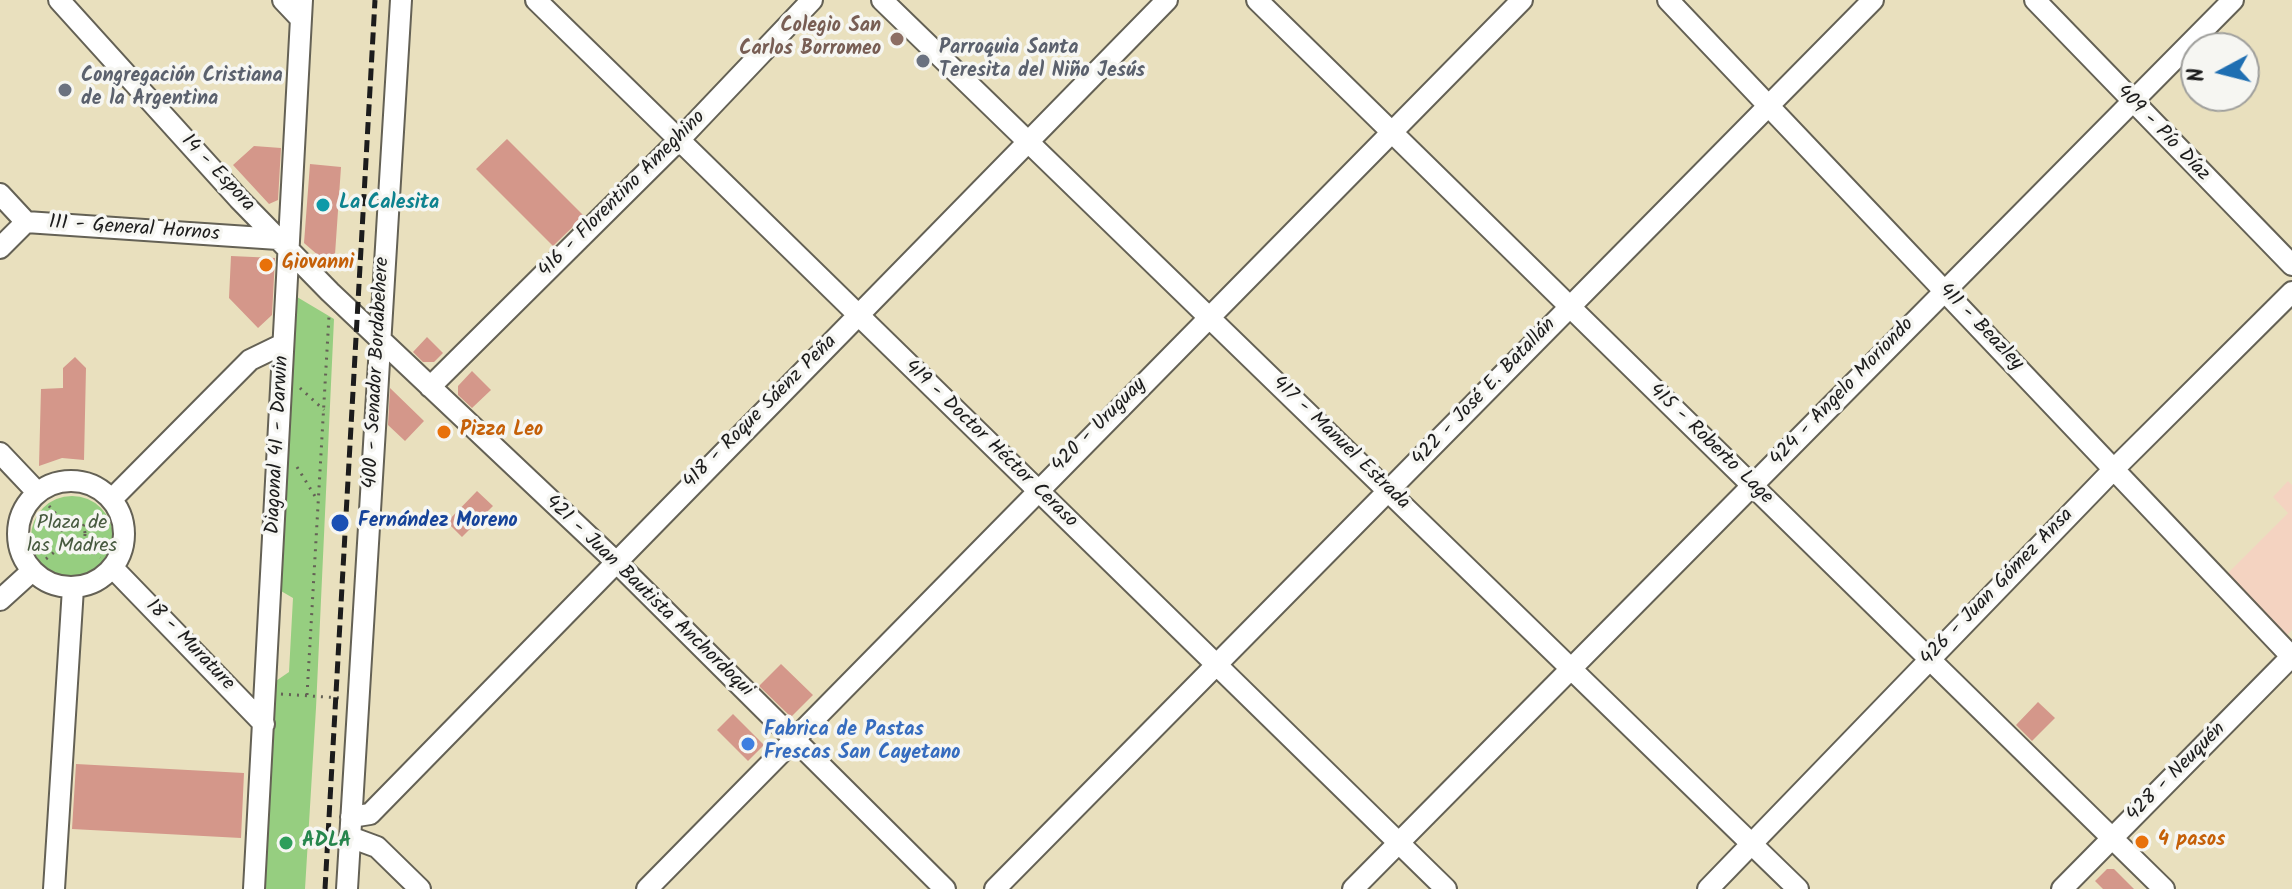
<!DOCTYPE html>
<html>
<head>
<meta charset="utf-8">
<style>
	body { margin:0 }
	#map { position:relative; width:2292px; height:889px; overflow:hidden; background:#e9e0be; font-family:Kalam,sans-serif }
	canvas { display:block }
	.north { position:absolute; left:2180px; top:32px; width:80px; height:80px; box-sizing:border-box; background:#f6f6f2; border:2px solid #9f9f9c; border-radius:50%; rotate:263deg; font-size:22px; font-weight:700; line-height:32px; text-align:center; color:#1c1c1c }
	.north::after { content:''; display:block; margin:auto; width:28px; height:36px; background:#1f6fb2; clip-path:polygon(50% 0,100% 100%,50% 72%,0 100%) }
</style>
</head>
<body>
<div id="map">
<canvas width="2292" height="889"></canvas>
<div class="north">N</div>
</div>
<script>
const ctx = document.querySelector('canvas').getContext('2d');
ctx.lineJoin = 'round';
function fillPath(path, color) {
  ctx.fillStyle = color;
  ctx.fill(path, 'evenodd');
}
function poly(rows) {
  const path = new Path2D();
  for (const r of rows) {
    if (r.length === 3) {
      path.moveTo(r[0] + r[2], r[1]);
      path.arc(r[0], r[1], r[2], 0, 2 * Math.PI);
      continue;
    }
    path.moveTo(r[0], r[1]);
    for (let i = 2; i < r.length; i += 2) path.lineTo(r[i], r[i + 1]);
  }
  return path;
}
function trace(path, color, width, dash) {
  ctx.strokeStyle = color;
  ctx.lineWidth = width;
  ctx.lineCap = dash ? 'butt' : 'round';
  ctx.setLineDash(dash || []);
  ctx.stroke(path);
}
function drawText(font, color, halo, rows, align = 'center') {
  ctx.font = font + ' Kalam,sans-serif';
  ctx.lineWidth = 7;
  ctx.setLineDash([]);
  ctx.textBaseline = 'middle';
  ctx.strokeStyle = halo;
  ctx.fillStyle = color;
  for (const [text, x, y, turn = 0] of rows) {
    ctx.save();
    ctx.translate(x, y);
    ctx.rotate((+turn || 0) * Math.PI / 180);
    ctx.textAlign = isNaN(turn) ? turn : align;
    if (halo) ctx.strokeText(text, 0, 0);
    ctx.fillText(text, 0, 0);
    ctx.restore();
  }
}
fillPath(poly([
	[2288,481,2292,485,2292,630,2285,637,2227,574,2288,513,2273,497]
]), '#f4d3c1');
fillPath(poly([
	[297,297,334,319,316,708,305,889,263,889,273,683,289,672,293,598,281,591],
	[72,537,41]
]), '#96ce80');
fillPath(poly([
	[507,139,584,216,553,246,476,169],
	[254,146,281,148,278,200,269,204,233,165],
	[310,164,341,167,334,269,304,243],
	[231,256,275,258,272,315,258,328,229,298],
	[427,337,443,353,434,362,423,362,413,352],
	[75,357,86,368,84,460,62,458,39,466,41,389,63,388,63,368],
	[472,371,491,390,472,408,458,395,458,386],
	[390,388,424,421,405,441,388,425],
	[477,491,493,506,462,537,447,522],
	[781,664,813,695,791,717,759,686],
	[2038,702,2055,718,2032,741,2016,725],
	[733,714,764,745,748,761,717,730],
	[76,764,244,773,241,838,72,829],
	[2107,869,2114,869,2134,889,2103,889,2095,881]
]), '#d4978a');
const street = poly([
	[59,0,239,199,330,292,615,561,945,889],
	[283,0,301,19],
	[536,0,1446,889],
	[882,0,1798,889],
	[1257,0,2164,889],
	[1668,0,2292,657],
	[2035,0,2292,265],
	[0,194,26,222],
	[0,248,26,222,278,239],
	[430,387,679,140,812,0],
	[0,453,37,492],
	[71,534,53],
	[112,499,250,360,283,344],
	[113,568,264,724],
	[0,600,32,571],
	[351,817,370,814,1167,0],
	[350,837,377,847,420,889],
	[54,889,73,588],
	[254,889,302,0],
	[347,889,401,0],
	[647,889,1522,0],
	[995,889,1873,0],
	[1353,889,2233,0],
	[1708,889,2114,469,2292,292],
	[2062,889,2292,656]
]);
trace(street, '#646155', 24);
trace(poly([
	[300,388,324,410],
	[297,467,318,501],
	[49,506,65,524],
	[73,534,12],
	[83,526,100,510],
	[82,542,100,558],
	[46,559,65,543],
	[281,694,341,698],
	[307,695,329,316]
]), '#646155', 3, [2, 6]);
trace(street, '#fff', 20);
trace(poly([
	[325,889,375,0]
]), '#1c1c1c', 5, [12, 6]);
for (const [x, y, r, color] of [
	[897,39,8,"#8d6e63"],
	[923,61,8,"#6b7280"],
	[65,90,8,"#6b7280"],
	[323,205,8,"#0f9aa8"],
	[266,265,8,"#e8710a"],
	[444,432,8,"#e8710a"],
	[340,523,10,"#1a4fb4"],
	[748,744,8,"#3f7fe0"],
	[2142,842,8,"#e8710a"],
	[286,843,8,"#2e9e5b"]
]) {
  const dot = new Path2D();
  dot.arc(x, y, r, 0, 2 * Math.PI);
  ctx.fillStyle = color;
  ctx.fill(dot);
  trace(dot, '#f6f6f2', 3);
}
drawText('bold 20px', '#785e54', '#f6f6f2', [
	["Colegio San",881,28],
	["Carlos Borromeo",881,51]
], 'right');
drawText('bold 20px', '#5b616d', '#f6f6f2', [
	["Parroquia Santa",939,50],
	["Teresita del Niño Jesús",939,73],
	["Congregación Cristiana",81,78],
	["de la Argentina",81,101]
], 'left');
drawText('20px', '#1c1c1c', '#f6f6f2', [
	["409 - Pío Díaz",2162,134,46],
	["14 - Espora",217,174,47],
	["416 - Florentino Ameghino",623,195,-45],
	["111 - General Hornos",134,230,4],
	["411 - Beazley",1980,328,46],
	["400 - Senador Bordabehere",378,373,-87],
	["422 - José E. Batallán",1485,393,-46],
	["424 - Angelo Moriondo",1843,393,-46],
	["418 - Roque Sáenz Peña",761,413,-45],
	["420 - Uruguay",1100,426,-45],
	["417 - Manuel Estrada",1340,444,44],
	["Diagonal 41 - Darwin",279,445,-87],
	["419 - Doctor Héctor Ceraso",990,445,44],
	["415 - Roberto Lage",1710,445,44],
	["426 - Juan Gómez Ansa",1998,588,-46],
	["421 - Juan Bautista Anchordoqui",648,597,44],
	["18 - Murature",189,646,46],
	["428 - Neuquén",2177,773,-45]
]);
drawText('bold 20px', '#0d838f', '#f6f6f2', [
	["La Calesita",339,205]
], 'left');
drawText('bold 20px', '#c56008', '#f6f6f2', [
	["Giovanni",282,265],
	["Pizza Leo",460,432],
	["4 pasos",2158,842]
], 'left');
drawText('bold 20px', '#164399', '#f6f6f2', [
	["Fernández Moreno",358,523]
], 'left');
drawText('20px', '#475a3f', '#f6f6f2', [
	["Plaza de",72,525],
	["las Madres",72,548]
]);
drawText('bold 20px', '#366cbe', '#f6f6f2', [
	["Fabrica de Pastas",764,732],
	["Frescas San Cayetano",764,755]
], 'left');
drawText('bold 20px', '#27864d', '#f6f6f2', [
	["ADLA",302,843]
], 'left');
</script>
</body>
</html>
